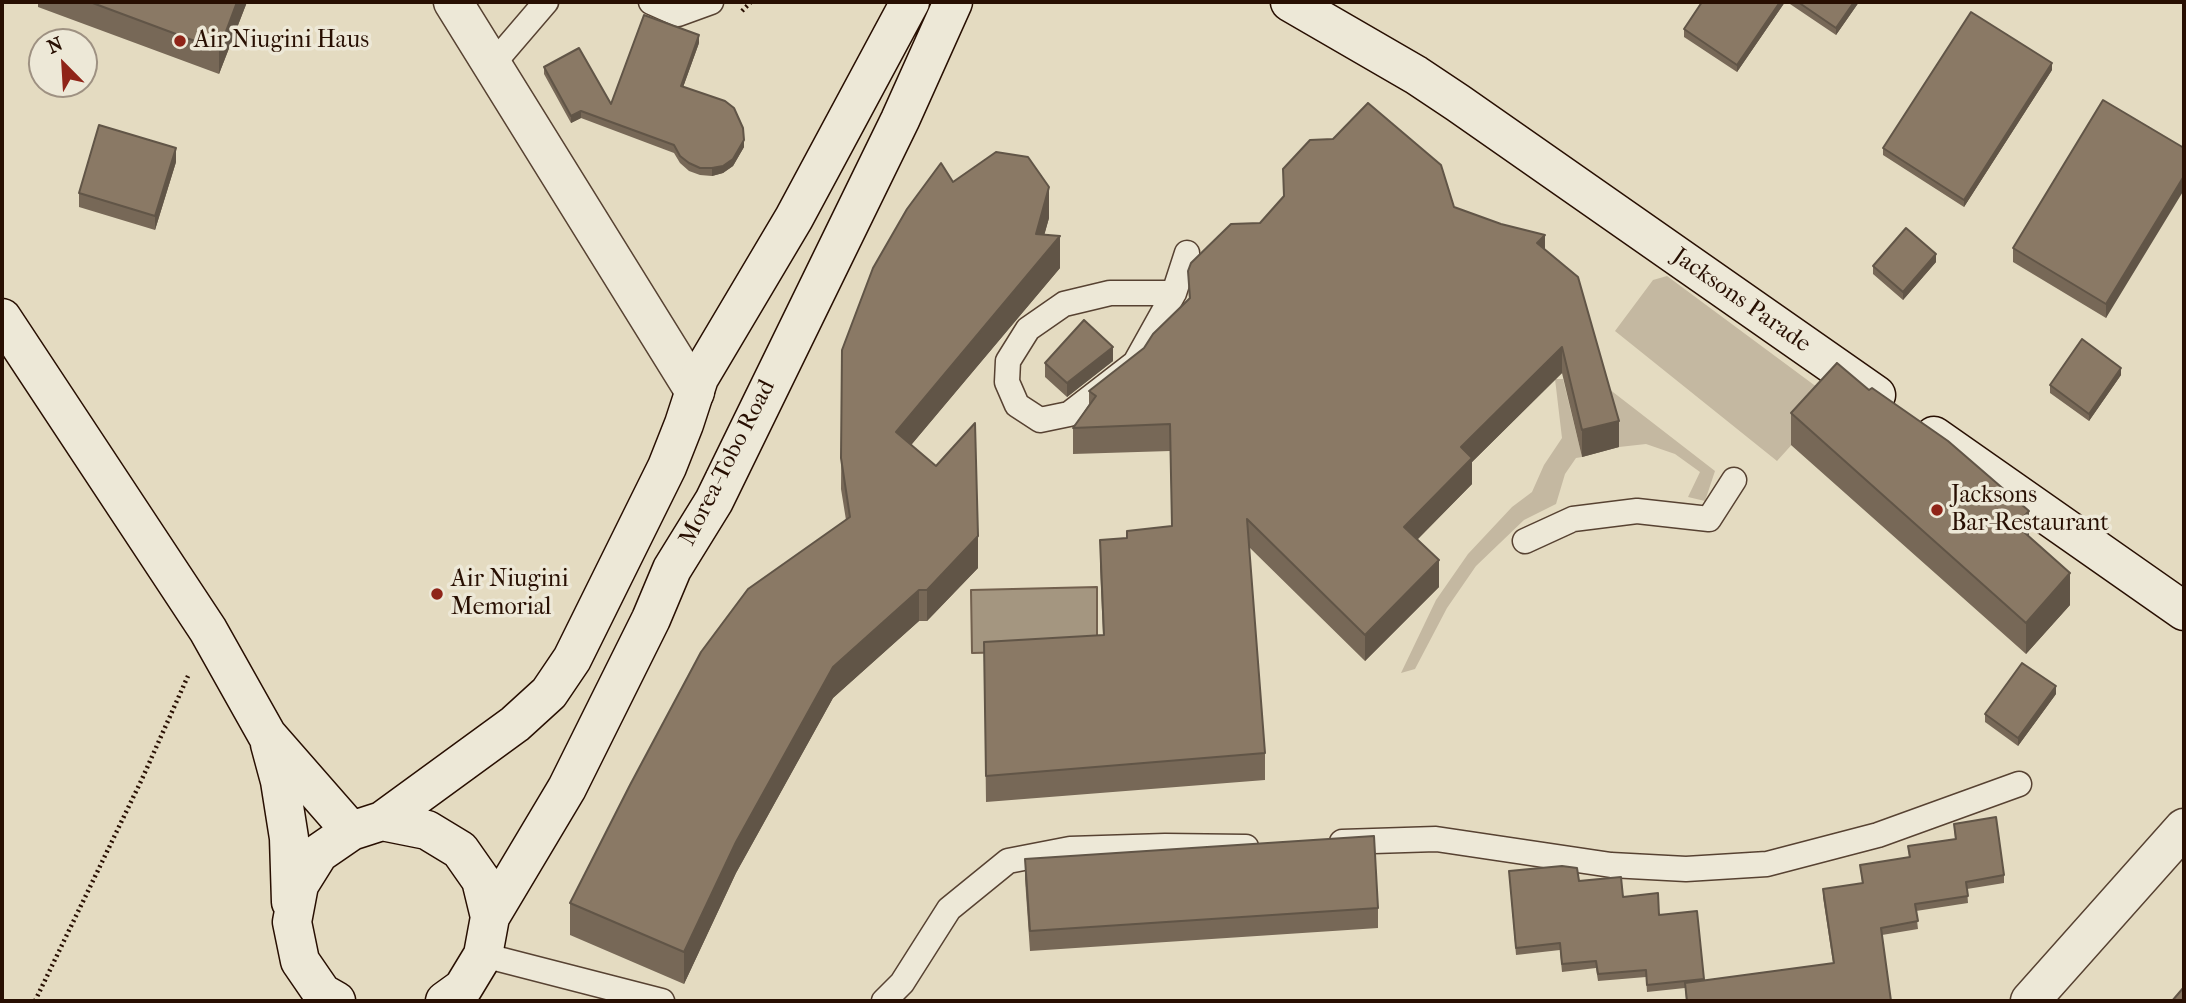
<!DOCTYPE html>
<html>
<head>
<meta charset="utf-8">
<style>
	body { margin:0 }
	#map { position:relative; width:2186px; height:1003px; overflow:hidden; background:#e4dbc1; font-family:"IM FELL French Canon",serif }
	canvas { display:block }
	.frame { position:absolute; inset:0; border:4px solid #280f02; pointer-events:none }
	.north { position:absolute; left:28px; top:28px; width:70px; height:70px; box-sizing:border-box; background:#ede8d7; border:2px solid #9e9182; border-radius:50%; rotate:336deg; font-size:19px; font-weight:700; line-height:28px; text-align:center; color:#280f02 }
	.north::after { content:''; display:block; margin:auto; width:24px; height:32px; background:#8f2418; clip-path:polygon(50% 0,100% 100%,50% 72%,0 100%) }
</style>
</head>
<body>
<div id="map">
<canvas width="2186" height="1003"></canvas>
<div class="frame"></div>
<div class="north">N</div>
</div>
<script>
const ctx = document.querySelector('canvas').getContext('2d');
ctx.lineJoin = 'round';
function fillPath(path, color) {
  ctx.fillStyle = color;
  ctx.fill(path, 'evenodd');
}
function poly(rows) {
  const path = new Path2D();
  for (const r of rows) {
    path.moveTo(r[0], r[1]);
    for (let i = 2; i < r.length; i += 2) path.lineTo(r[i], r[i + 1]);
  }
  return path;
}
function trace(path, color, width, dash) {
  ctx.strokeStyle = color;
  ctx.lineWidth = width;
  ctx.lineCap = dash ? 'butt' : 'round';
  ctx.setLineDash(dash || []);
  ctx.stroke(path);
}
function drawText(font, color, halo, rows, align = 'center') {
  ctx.font = font + ' "IM FELL French Canon",serif';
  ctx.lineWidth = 7;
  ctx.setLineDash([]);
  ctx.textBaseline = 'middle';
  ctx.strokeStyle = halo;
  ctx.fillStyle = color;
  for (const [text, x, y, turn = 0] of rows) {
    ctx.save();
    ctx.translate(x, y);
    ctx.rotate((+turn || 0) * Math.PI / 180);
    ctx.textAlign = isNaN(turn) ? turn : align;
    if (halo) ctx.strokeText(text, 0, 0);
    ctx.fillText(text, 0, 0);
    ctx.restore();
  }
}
fillPath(poly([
	[1667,276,1833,399,1777,461,1615,331,1653,280],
	[1555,379,1563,379,1582,457,1576,458,1565,474,1556,504,1524,520,1476,566,1447,608,1415,669,1401,673,1436,600,1468,554,1512,507,1532,492,1544,465,1562,438],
	[1600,382,1715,471,1705,501,1688,497,1700,472,1675,454,1646,444,1619,447]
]), '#c4b8a1');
const water = poly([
	[1097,587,1097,650,972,653,971,590,1097,587]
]);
fillPath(water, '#a49680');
trace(water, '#72604e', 2);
const lane = poly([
	[651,2,678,14,711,2],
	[492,65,546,2],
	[1174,293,1110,293,1064,304,1028,329,1008,361,1007,382,1017,405,1040,420,1069,414,1135,363,1174,293,1187,253],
	[1525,541,1573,519,1637,511,1709,519,1734,480],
	[1342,842,1436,839,1611,865,1686,869,1767,864,1878,835,2019,784],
	[483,955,662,1001],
	[884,1001,902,983,949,909,1008,861,1070,849,1165,846,1246,847]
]);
const street = poly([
	[453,2,695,392],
	[2030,1001,2184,828]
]);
const secondary = poly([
	[1290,2,1416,75,1458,103,1876,395],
	[2,318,208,630,267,735,351,831],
	[1934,436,2184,611],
	[270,744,280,781,289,838,291,902],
	[382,821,515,724,549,693,572,659,667,467,684,424,699,378,794,218,910,2],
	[490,917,567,788,651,619,672,569,714,501,900,120,953,2],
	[336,1001,322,993,300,961,292,922,299,885,319,853,351,831,382,821,427,830,460,850,481,880,490,917,483,955,463,988,445,1001]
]);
trace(lane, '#574232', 27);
trace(street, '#574232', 41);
trace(secondary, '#280f02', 41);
trace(poly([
	[742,11,751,2],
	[35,1001,142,779,188,676]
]), '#280f02', 4.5, [2, 3.5]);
trace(lane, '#ede8d7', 24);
trace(street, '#ede8d7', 38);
trace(secondary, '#ede8d7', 38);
fillPath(poly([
	[38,2,247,2,219,74,38,7],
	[1702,2,1785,2,1737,72,1684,37,1684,29],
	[1787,2,1859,2,1836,35],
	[699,43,683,87,744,147,733,166,723,173,712,176,700,175,689,171,680,163,674,153,581,118,571,123,544,74,544,67,611,104],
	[2052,70,1964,207,1883,155,1883,148],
	[2184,148,2106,318,2013,262,2013,248],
	[176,162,155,230,79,207,79,193],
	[1283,169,1454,207,1545,250,1619,447,1582,457,1562,373,1472,462,1472,484,1417,540,1439,587,1365,661,1249,547,1265,753,1265,780,986,802,984,642,1103,635,1100,566,1100,540,1127,538,1127,531,1172,527,1170,451,1073,454,1073,428,1089,404,1089,391,1144,348,1189,300,1188,271,1260,223,1283,197],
	[953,182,1049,218,1044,235,1060,268,911,445,978,568,927,621,919,621,833,698,736,873,684,984,570,935,570,903,846,520,841,489,842,350],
	[1936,262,1903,300,1873,274,1873,266],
	[1113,361,1067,397,1045,377,1045,363],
	[2121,375,2089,421,2050,393,2050,385],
	[1791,413,2029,537,2070,605,2026,654,1791,445],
	[2056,694,2018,746,1985,722,1985,714],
	[1954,824,2004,875,2004,883,1967,889,1968,903,1916,911,1918,929,1882,935,1891,1001,1686,1001,1685,988,1647,992,1646,977,1598,981,1596,968,1562,972,1560,950,1516,955,1509,871,1579,881,1623,897,1659,915,1697,911,1704,981,1833,963,1823,897,1823,889,1862,883,1860,865,1909,857,1908,846,1955,839],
	[1025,859,1378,908,1378,928,1030,951,1025,879]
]), '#776857');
fillPath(poly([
	[237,2,247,2,219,74,219,50],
	[1780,2,1785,2,1737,72,1737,65],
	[1854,2,1859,2,1836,35,1836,28],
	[699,35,699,43,681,93,681,86],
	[2052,63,2052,70,1964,207,1964,200],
	[581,111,581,118,571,123,571,116],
	[744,140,744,147,733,166,723,173,712,176,712,168],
	[176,148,176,162,155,230,155,216],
	[2184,176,2184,190,2106,318,2106,304],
	[1049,187,1049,218,1036,265,1060,236,1060,268,896,463,896,432,1036,234],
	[1545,235,1545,262,1537,243],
	[1936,254,1936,262,1903,300,1903,292],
	[1113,347,1113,361,1067,397,1067,383],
	[1562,347,1562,373,1472,462,1472,484,1404,553,1404,527,1461,447],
	[2121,368,2121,375,2089,421,2089,414],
	[1619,421,1619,447,1582,457,1582,430],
	[2029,511,2029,542,2016,525],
	[978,536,978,568,927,621,927,590],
	[1439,560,1439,587,1365,661,1365,635],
	[2070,573,2070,605,2026,654,2026,623],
	[919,590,919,621,833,698,736,873,684,984,684,952,736,842,833,667],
	[2056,686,2056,694,2018,746,2018,738]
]), '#615547');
const building = poly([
	[90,2,237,2,219,50,90,2],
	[1702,2,1780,2,1737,65,1684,29,1702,2],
	[1798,2,1854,2,1836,28,1798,2],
	[1971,12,2052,63,1964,200,1883,148,1971,12],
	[644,15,699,35,681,86,725,101,734,108,743,128,744,140,733,159,723,166,712,168,700,168,689,163,680,156,674,145,581,111,571,116,544,67,579,48,611,104,644,15],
	[2103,100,2184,148,2184,176,2106,304,2013,248,2103,100],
	[1368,103,1441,165,1454,207,1501,224,1545,235,1537,243,1578,277,1619,421,1582,430,1562,347,1461,447,1472,458,1404,527,1439,560,1365,635,1247,519,1265,753,986,776,984,642,1104,635,1100,540,1127,538,1127,531,1172,526,1170,424,1073,428,1096,396,1089,391,1144,348,1153,334,1190,298,1188,271,1191,263,1231,224,1260,223,1284,196,1283,169,1310,140,1333,139,1368,103],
	[99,125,176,148,155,216,79,193,99,125],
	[996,152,1028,157,1049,187,1036,234,1060,236,896,432,936,466,975,423,978,536,927,590,919,590,833,667,736,842,684,952,570,903,630,785,701,652,748,589,850,517,841,458,842,350,873,268,907,209,941,163,953,182,996,152],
	[1906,228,1936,254,1903,292,1873,266,1906,228],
	[1084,320,1113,347,1067,383,1045,363,1084,320],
	[2082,339,2121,368,2089,414,2050,385,2082,339],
	[1837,363,1869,390,1872,388,1948,441,2029,511,2016,525,2070,573,2026,623,1791,413,1837,363],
	[2022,663,2056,686,2018,738,1985,714,2022,663],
	[1996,817,2004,875,1966,882,1968,896,1915,904,1918,921,1881,928,1891,1001,1687,1001,1685,983,1834,963,1823,889,1863,883,1860,865,1910,857,1908,846,1956,839,1954,824,1996,817],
	[1374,836,1378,908,1030,931,1025,859,1374,836],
	[1562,866,1577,868,1579,881,1621,877,1623,897,1658,893,1659,915,1697,911,1704,979,1647,985,1646,970,1598,974,1596,961,1562,964,1560,943,1516,948,1509,871,1562,866],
	[2184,987,2184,1001,2172,1001,2184,987]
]);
fillPath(building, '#8a7965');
trace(building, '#615547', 2);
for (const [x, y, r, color] of [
	[180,41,7,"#8f2418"],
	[1937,510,7,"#8f2418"],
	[437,594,7,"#8f2418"]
]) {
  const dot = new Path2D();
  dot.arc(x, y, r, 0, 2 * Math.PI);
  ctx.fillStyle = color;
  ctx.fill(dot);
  trace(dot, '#ede8d7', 2.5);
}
drawText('24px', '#280f02', '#ede8d7', [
	["Air Niugini Haus",194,41],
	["Jacksons",1951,496],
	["Bar-Restaurant",1951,524],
	["Air Niugini",451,580],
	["Memorial",451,608]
], 'left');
drawText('24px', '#280f02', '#ede8d7', [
	["Jacksons Parade",1741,301,35],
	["Morea-Tobo Road",728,463,-63]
]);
</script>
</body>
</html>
